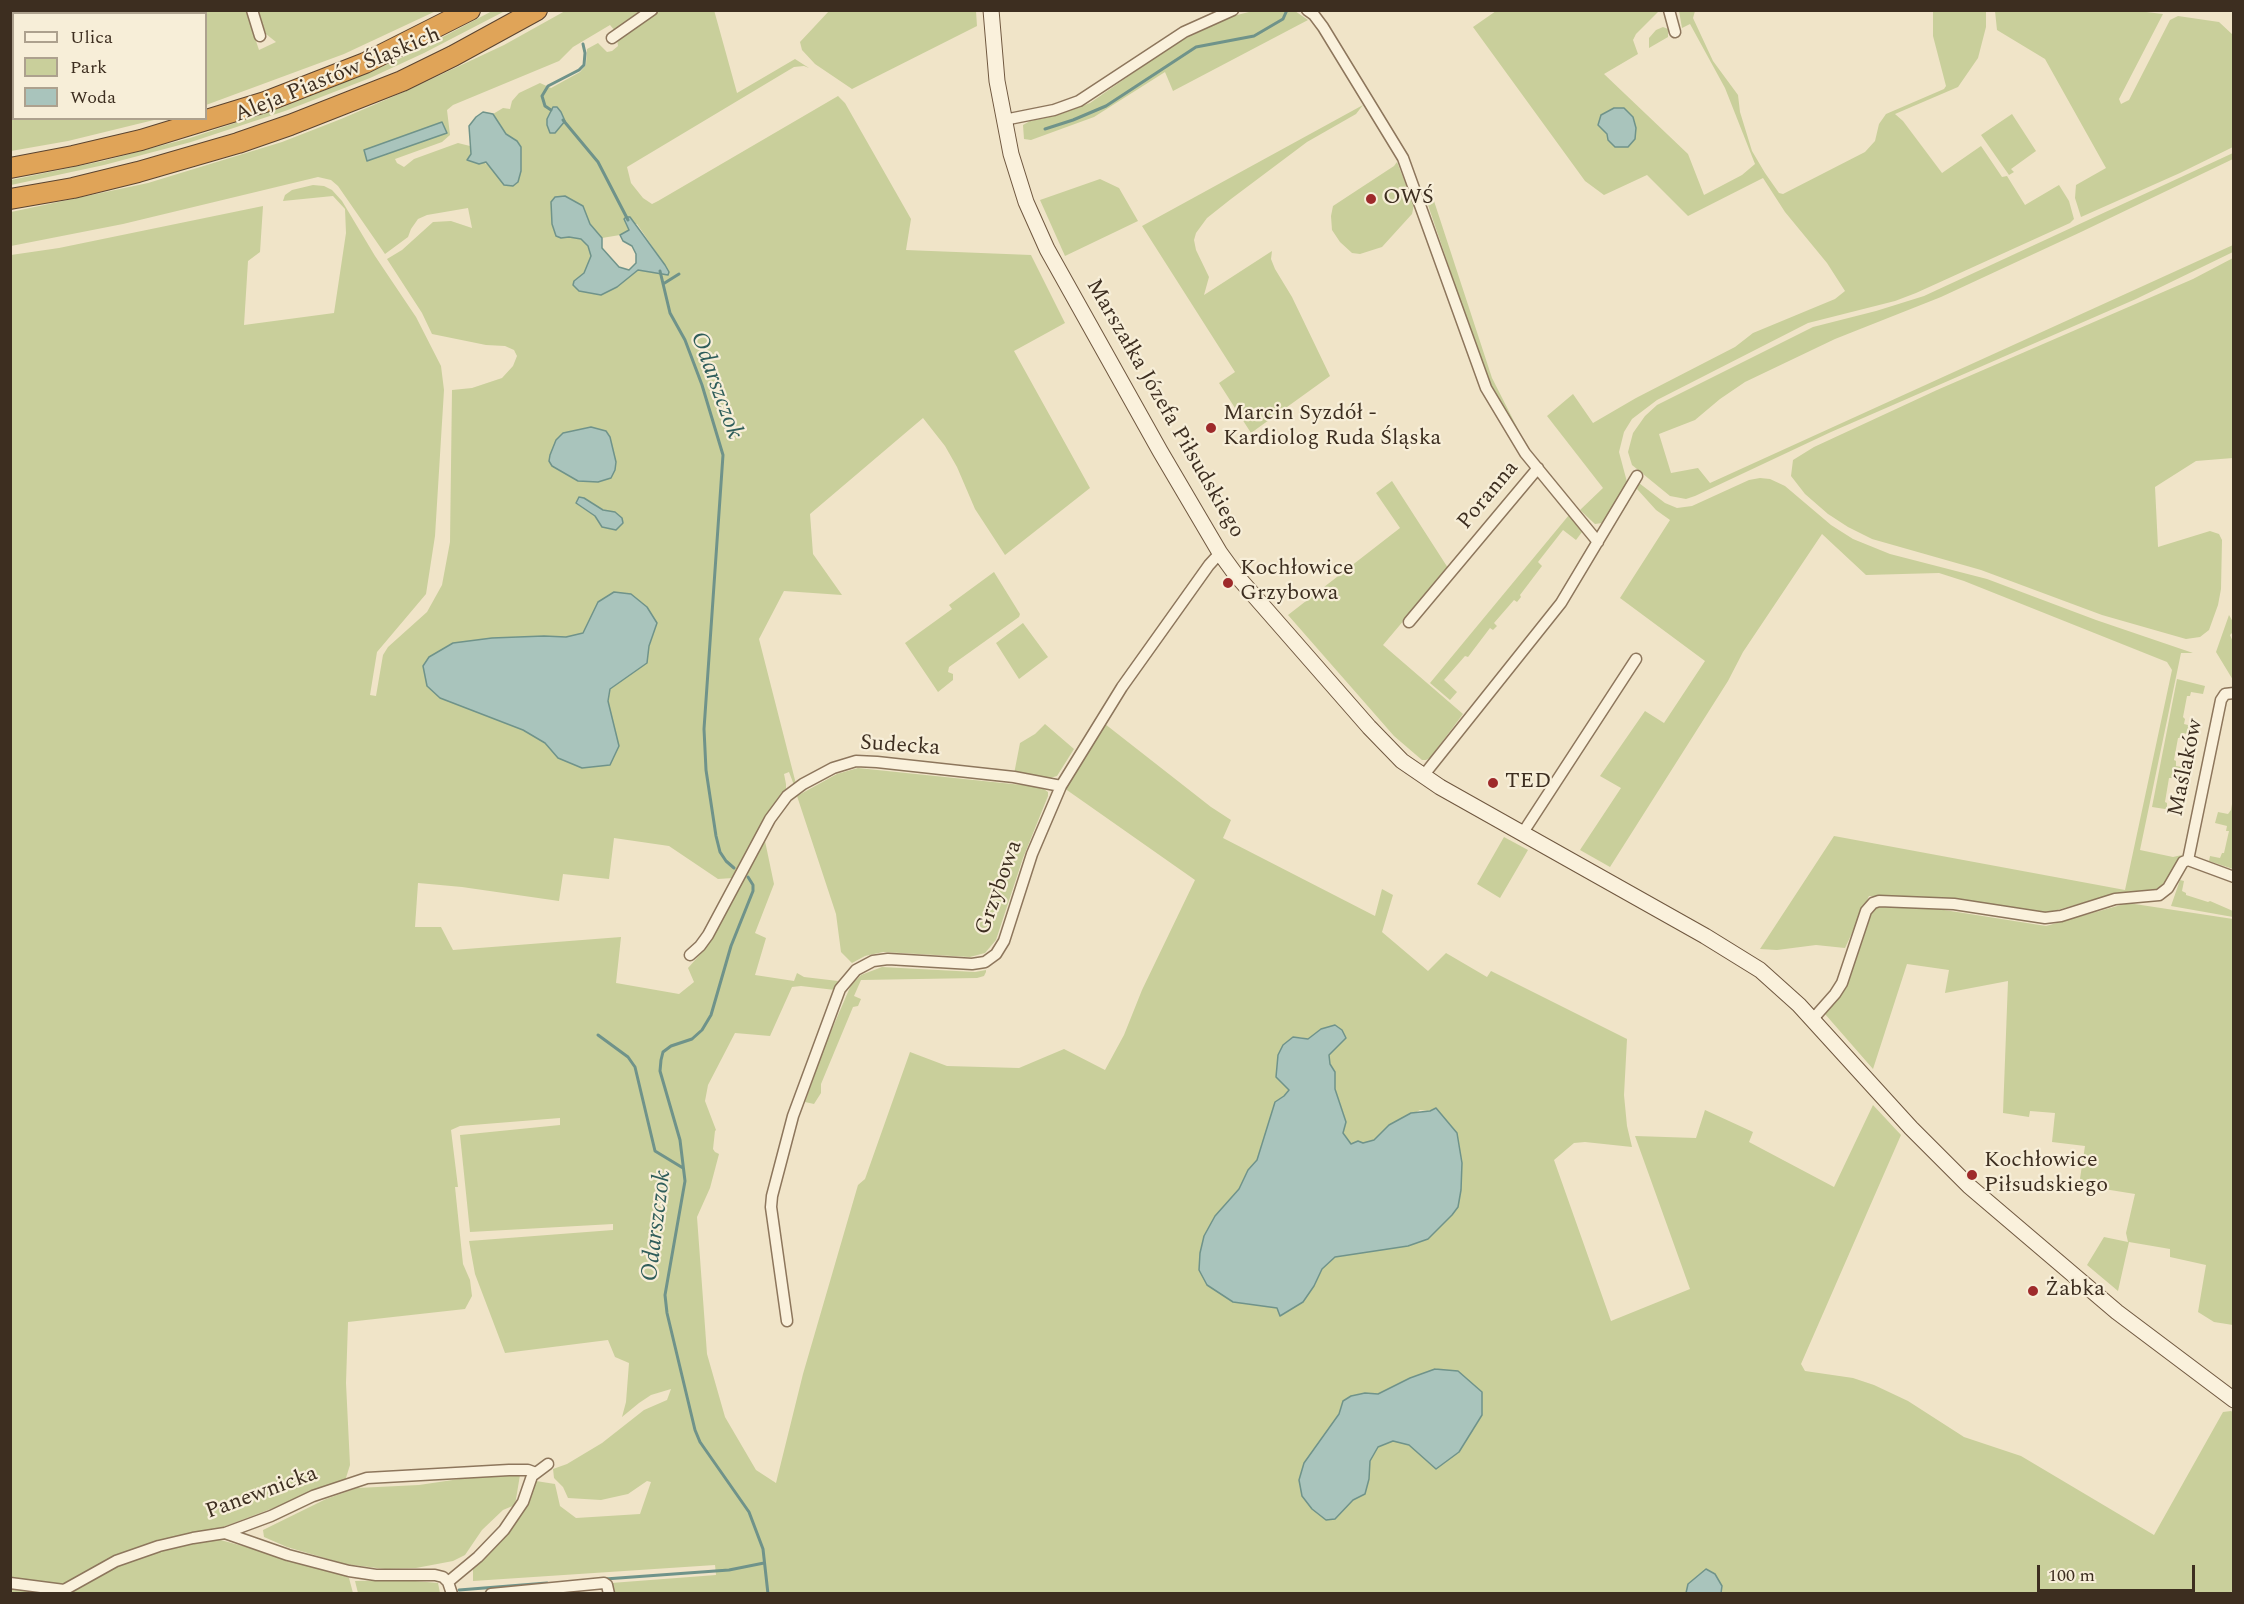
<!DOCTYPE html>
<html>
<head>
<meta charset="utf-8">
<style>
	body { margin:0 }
	#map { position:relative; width:2244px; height:1604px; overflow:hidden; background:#f0e4c8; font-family:Spectral,serif }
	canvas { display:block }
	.frame { position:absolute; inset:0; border:12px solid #3d2e20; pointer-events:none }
	.legend { position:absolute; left:12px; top:12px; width:195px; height:108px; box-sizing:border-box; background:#f7eed8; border:2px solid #ada18e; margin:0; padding:8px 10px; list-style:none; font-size:18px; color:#3d2e20 }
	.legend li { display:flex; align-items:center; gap:12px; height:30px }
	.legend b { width:30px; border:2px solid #ada18e }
	.scale { position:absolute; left:2037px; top:1565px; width:158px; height:27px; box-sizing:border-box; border:3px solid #3d2e20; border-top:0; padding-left:8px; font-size:18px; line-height:21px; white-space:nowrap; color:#3d2e20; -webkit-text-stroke:4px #f7eed8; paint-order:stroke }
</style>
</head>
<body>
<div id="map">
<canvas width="2244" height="1604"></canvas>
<div class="frame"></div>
<ul class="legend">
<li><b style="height:8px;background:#faf1dc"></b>Ulica</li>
<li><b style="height:16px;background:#c9cf9b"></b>Park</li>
<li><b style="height:16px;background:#a9c4bc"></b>Woda</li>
</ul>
<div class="scale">100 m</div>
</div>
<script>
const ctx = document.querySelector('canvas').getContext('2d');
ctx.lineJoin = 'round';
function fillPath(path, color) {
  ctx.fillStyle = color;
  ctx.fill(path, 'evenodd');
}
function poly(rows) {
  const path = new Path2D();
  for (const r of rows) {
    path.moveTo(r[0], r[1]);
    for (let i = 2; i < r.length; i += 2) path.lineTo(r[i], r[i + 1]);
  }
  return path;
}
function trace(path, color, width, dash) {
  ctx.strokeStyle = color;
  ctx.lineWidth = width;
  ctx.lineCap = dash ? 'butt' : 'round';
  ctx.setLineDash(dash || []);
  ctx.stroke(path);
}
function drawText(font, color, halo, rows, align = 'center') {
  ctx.font = font + ' Spectral,serif';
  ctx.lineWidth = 4.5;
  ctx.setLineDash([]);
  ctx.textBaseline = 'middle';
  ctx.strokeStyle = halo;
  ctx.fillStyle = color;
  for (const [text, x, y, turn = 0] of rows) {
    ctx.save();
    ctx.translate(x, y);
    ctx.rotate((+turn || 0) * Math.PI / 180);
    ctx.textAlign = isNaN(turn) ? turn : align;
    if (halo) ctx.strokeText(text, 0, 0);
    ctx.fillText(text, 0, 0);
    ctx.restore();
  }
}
fillPath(poly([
	[494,10,505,11,424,53,370,78,285,111,191,142,104,165,11,185,11,180,103,161,190,138,283,107,368,73,422,48],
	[714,10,737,93,795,59,809,68,804,66,794,67,627,167,631,183,643,198,652,204,658,201,838,96,845,103,911,219,906,250,1031,255,1065,323,1014,351,1090,488,1005,555,975,509,957,467,945,446,923,418,810,514,813,554,842,595,784,591,759,639,796,784,794,785,789,772,784,774,786,784,786,792,733,878,718,879,669,846,614,838,609,879,563,874,559,901,462,887,418,883,415,927,441,927,453,950,621,937,616,983,679,994,694,982,688,968,704,950,765,841,774,884,755,933,766,938,755,975,794,981,797,973,804,977,838,981,835,990,801,986,792,987,770,1036,735,1033,708,1085,705,1101,716,1130,715,1131,713,1149,715,1152,719,1154,710,1188,697,1217,707,1354,725,1417,756,1470,776,1483,803,1374,858,1185,865,1179,910,1052,947,1066,1019,1068,1064,1049,1105,1070,1124,1035,1142,990,1195,880,1064,788,1105,724,1211,807,1231,820,1223,838,1375,916,1382,889,1393,895,1382,932,1428,971,1446,953,1487,977,1491,971,1627,1039,1624,1095,1627,1126,1632,1147,1585,1142,1574,1143,1554,1160,1611,1321,1690,1289,1635,1136,1696,1138,1705,1110,1753,1132,1749,1142,1834,1187,1873,1105,1901,1135,1801,1364,1805,1371,1853,1378,1874,1385,1908,1401,1964,1437,2021,1456,2154,1535,2223,1412,2231,1411,2234,1413,2233,1593,1721,1594,1722,1586,1688,1584,1686,1594,612,1593,611,1583,716,1575,715,1565,473,1581,473,1569,520,1515,536,1481,555,1484,560,1506,576,1518,640,1514,651,1482,647,1481,628,1494,601,1500,568,1498,563,1487,554,1478,553,1469,567,1464,602,1443,644,1410,667,1400,671,1389,651,1395,639,1403,622,1417,626,1402,629,1363,615,1357,608,1340,505,1353,475,1274,469,1241,613,1230,613,1224,470,1232,460,1135,560,1125,560,1118,460,1126,451,1130,458,1187,455,1187,463,1264,470,1280,472,1296,465,1309,348,1322,346,1383,350,1465,345,1481,215,1530,217,1539,334,1571,349,1578,353,1593,11,1593,11,255,59,248,263,206,260,252,248,261,244,325,334,313,346,233,345,209,333,196,283,201,285,195,292,190,313,185,324,186,332,190,342,201,375,256,416,317,441,366,444,390,435,536,426,594,377,652,370,695,376,696,383,655,388,647,427,612,442,585,450,542,452,390,472,388,502,378,513,366,517,356,514,350,505,346,486,345,432,334,422,313,387,259,402,250,433,222,451,221,472,228,468,208,427,215,418,219,411,229,408,237,385,254,338,186,331,180,318,177,123,224,11,246,11,212,148,183,282,142,341,119,406,91,504,45,565,11,646,11,615,31,610,25,573,47,559,61,453,105,447,110,450,135,442,142,395,159,397,163,404,167,414,159,458,143,470,146,471,154,491,167,504,185,520,158,521,147,517,141,506,134,493,114,503,108,510,109,512,101,519,93,540,83,551,88,580,72,586,65,587,49,598,43,607,52,612,51,618,46,617,39,660,11],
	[583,206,590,224,602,238,620,235,629,230,626,224,637,224,665,265,667,275,638,270,627,279,584,273,591,256,588,246,581,239,569,237],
	[1321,1029,1330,1064,1335,1072,1335,1089,1346,1122,1343,1133,1351,1144,1358,1141,1363,1143,1374,1140,1387,1129,1420,1110,1430,1111,1436,1108,1444,1120,1458,1207,1428,1239,1335,1257,1322,1269,1314,1286,1277,1308,1233,1302,1229,1202,1239,1189,1248,1170,1257,1160,1275,1103,1284,1096,1289,1089,1276,1077,1299,1037,1308,1039],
	[1482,1415,1459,1452,1440,1465,1385,1424],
	[68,11,246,11,259,50,276,42,266,34,258,11,436,11,344,54,206,105,206,14,69,14],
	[829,11,976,11,977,26,852,89,815,64,802,50,800,42],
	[1253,11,1295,11,1308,20,1173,91,1165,72,1094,117,1031,140,1024,139,1023,125,1030,121,1058,115,1090,103,1176,43,1233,16],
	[1496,11,1659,11,1636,34,1633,40,1638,54,1604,74,1688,154,1704,195,1742,175,1755,164,1725,88,1690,24,1682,28,1679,11,1695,11,1693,18,1713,61,1738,95,1740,112,1752,151,1765,173,1779,193,1783,194,1865,152,1875,141,1879,124,1886,114,1944,89,1946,86,1933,36,1933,11,1986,11,1986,27,1978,58,1958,87,1895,114,1903,121,1942,173,1981,146,2002,177,2007,176,2025,205,2059,185,2069,201,2074,219,2070,223,1916,293,1895,301,1808,323,1657,400,1632,419,1624,432,1619,452,1627,482,1602,523,1595,524,1580,510,1603,488,1547,416,1573,394,1593,423,1636,398,1735,347,1753,333,1835,299,1845,291,1827,263,1785,212,1763,178,1688,216,1647,175,1604,195,1585,181,1473,27],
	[2138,11,2163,14,2119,99,2121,104,2129,100,2170,20,2178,16,2219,22,2233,35,2233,147,2180,173,2081,217,2075,198,2076,185,2106,168,2045,59,1997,30,1995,11],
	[1663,27,1668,29,1668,37,1649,48,1649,38,1656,30],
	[13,79,14,118,158,119,68,141,11,151,10,80],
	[1363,105,1356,114,1307,142,1231,199,1207,218,1196,233,1194,240,1196,250,1209,277,1204,295,1272,251,1271,259,1275,269,1292,297,1330,376,1251,433,1219,383,1235,372,1142,226],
	[2012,114,2036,151,2011,169,2014,172,2009,175,1981,135],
	[2233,153,2233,159,2081,232,1941,297,1835,339,1745,382,1720,399,1695,420,1659,434,1671,473,1698,468,1710,483,2233,245,2233,252,2136,299,1831,432,1695,496,1686,499,1670,496,1632,465,1628,452,1633,433,1645,416,1657,405,1813,327,1876,311,1924,296],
	[1397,162,1414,205,1412,214,1382,247,1360,254,1352,253,1340,242,1332,230,1331,216,1333,206,1394,166],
	[1100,179,1119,188,1138,221,1065,256,1040,200],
	[1434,201,1492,378,1523,439,1501,406,1486,376,1428,205],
	[2233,258,2233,458,2196,461,2155,487,2158,547,2210,531,2219,534,2222,540,2221,589,2218,605,2209,630,2200,637,2186,639,2102,615,1981,570,1872,539,1848,527,1828,514,1805,494,1791,476,1793,460,1814,447,1937,390,2193,279],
	[1760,478,1770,479,1785,486,1831,525,1853,539,1890,554,1987,579,2096,620,2193,653,2181,653,2140,850,2173,857,2182,855,2160,891,2129,892,2099,898,2047,913,1956,901,1869,896,1845,948,1816,945,1777,950,1760,949,1834,836,2125,890,2172,670,2167,662,1964,581,1939,573,1866,575,1822,534,1743,652,1728,681,1610,867,1580,850,1621,788,1600,776,1645,711,1664,723,1705,661,1620,598,1670,520,1656,510,1637,489,1639,483,1665,503,1677,508,1692,506,1749,480],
	[1392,481,1448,568,1383,645,1463,714,1430,758,1426,760,1422,760,1394,736,1288,615,1400,528,1376,493],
	[1569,515,1582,532,1576,540,1563,530,1538,562,1542,566,1520,595,1521,597,1517,602,1514,600,1494,623,1497,626,1493,630,1490,628,1468,657,1465,656,1444,680,1457,692,1450,700,1430,683],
	[994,572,1020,614,1019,617,949,667,948,672,953,674,953,680,938,692,905,643,952,609,949,605],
	[2229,615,2233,622,2233,632,2230,635,2233,642,2233,680,2216,652],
	[1023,623,1048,657,1019,679,996,643],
	[2177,679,2205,686,2203,694,2191,692,2190,696,2187,696,2183,717,2185,719,2184,724,2196,727,2194,735,2182,733,2181,738,2178,738,2174,760,2176,761,2176,766,2187,768,2186,777,2174,775,2172,778,2169,778,2165,802,2167,803,2167,807,2179,809,2178,811,2152,807],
	[1045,724,1074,749,1057,776,1050,778,1014,774,1020,743,1035,734],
	[858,768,1041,787,1048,792,1048,796,1023,858,996,940,985,953,970,957,883,952,865,956,852,963,841,952,836,914,797,796,837,774],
	[2233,798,2233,869,2209,861,2210,856,2220,858,2222,853,2224,853,2229,831,2226,831,2227,826,2215,823,2218,812,2228,814,2231,810],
	[1504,837,1528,850,1500,898,1477,884],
	[2180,880,2184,881,2182,891,2186,893,2186,895,2208,902,2210,901,2233,911,2233,917,2171,906],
	[2128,903,2233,919,2233,1325,2214,1322,2198,1312,2206,1265,2170,1257,2170,1249,2129,1242,2118,1291,2087,1265,2104,1237,2128,1242,2126,1233,2135,1194,2079,1185,2085,1146,2052,1142,2055,1113,2030,1111,2029,1117,2003,1113,2008,981,1945,993,1949,970,1907,964,1873,1069,1825,1014,1839,998,1846,988,1872,910,1879,906,1925,907,2046,926],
	[882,967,975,972,986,970,986,972,984,976,977,978,861,980,854,996,861,999,858,1006,853,1007,821,1084,821,1093,814,1104,805,1102,826,1043,851,985,861,975],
	[520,1475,515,1505,503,1510,482,1530,465,1555,453,1561,416,1568,385,1569,345,1564,287,1547,264,1537,263,1530,326,1499,357,1488,419,1485,473,1477],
	[404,1580,438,1583,440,1593,358,1593,355,1581]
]), '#c9cf9b');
const water = poly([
	[553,107,557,107,561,112,565,121,555,133,550,133,547,125,547,119,553,107],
	[1614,108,1624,108,1633,117,1636,128,1635,139,1628,147,1615,147,1608,140,1607,134,1598,125,1601,115,1614,108],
	[483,112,493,114,506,134,517,141,521,147,521,171,518,182,513,186,504,185,486,162,479,164,467,160,471,154,469,126,476,117,483,112],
	[442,122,447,133,367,161,364,150,442,122],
	[565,196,583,206,590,224,602,238,602,248,619,267,629,270,636,263,636,254,632,246,623,241,620,235,629,230,624,219,626,217,630,217,665,265,669,272,668,275,638,270,617,287,601,295,579,291,573,285,574,281,584,273,591,256,588,246,581,239,569,237,561,238,556,236,552,224,551,202,555,197,565,196],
	[591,427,606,431,610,437,616,462,615,470,611,478,598,482,578,481,552,466,549,461,550,455,556,440,563,433,591,427],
	[579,497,584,498,603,510,615,512,622,518,623,523,616,530,602,527,595,516,576,503,579,497],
	[614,592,631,594,647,607,657,623,649,646,647,663,610,689,608,701,619,746,610,765,582,768,558,758,545,743,523,730,440,698,427,686,423,666,429,657,453,643,492,638,544,636,566,637,583,633,598,602,614,592],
	[1335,1025,1342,1030,1346,1038,1329,1055,1330,1064,1335,1072,1335,1089,1346,1122,1343,1133,1351,1144,1358,1141,1363,1143,1374,1140,1389,1125,1411,1113,1430,1111,1436,1108,1457,1133,1462,1163,1461,1190,1458,1207,1452,1215,1428,1239,1408,1246,1335,1257,1322,1269,1314,1286,1303,1302,1280,1316,1277,1308,1233,1302,1207,1285,1199,1270,1200,1253,1204,1236,1215,1216,1239,1189,1248,1170,1257,1160,1275,1102,1284,1096,1289,1090,1276,1077,1278,1055,1283,1045,1293,1037,1308,1039,1321,1029,1335,1025],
	[1435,1369,1458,1371,1482,1392,1482,1415,1459,1452,1436,1469,1409,1445,1393,1441,1378,1447,1370,1461,1369,1479,1365,1494,1353,1500,1335,1519,1326,1520,1312,1509,1302,1496,1299,1480,1304,1463,1339,1414,1343,1401,1351,1396,1365,1393,1378,1394,1410,1378,1435,1369],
	[1706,1569,1715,1574,1722,1586,1721,1593,1686,1593,1688,1584,1706,1569]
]);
fillPath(water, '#a9c4bc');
trace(water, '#6f938a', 1.5);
trace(poly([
	[551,110,545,106,542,96,548,86,579,70,584,65,585,53,583,44],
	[563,120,598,162,628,220],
	[1045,129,1073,120,1106,106,1196,47,1254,36,1283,19,1287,10],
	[660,271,670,313,685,340,702,385,723,455,704,729,706,770,716,836,720,852,726,861,734,868],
	[663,284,679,274],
	[748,877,753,885,753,891,731,946,711,1015,702,1030,692,1039,671,1046,663,1052,661,1060,660,1071,680,1140,685,1181,665,1295,667,1313,695,1430,700,1442,749,1512,763,1549,768,1594],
	[598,1035,628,1057,635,1067,655,1151,683,1168],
	[605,1579,729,1570,764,1563],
	[459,1590,547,1583]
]), '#6f938a', 3);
const street = poly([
	[252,10,260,36],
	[1307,10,1314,15,1323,27,1403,158,1486,388,1525,453,1598,542],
	[1669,10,1675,32],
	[612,38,652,10],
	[1004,120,1054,110,1079,101,1184,32,1233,10],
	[1409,622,1538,468],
	[1423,776,1561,603,1637,476],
	[1522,834,1636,659],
	[2188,860,2221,700,2225,694,2234,693],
	[690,955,700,946,708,935,770,819,787,796,803,784,833,768,856,761,877,762,1014,777,1061,786],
	[1812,1020,1835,994,1842,983,1866,911,1873,903,1879,901,1954,904,2045,918,2061,916,2115,899,2159,895,2168,888,2183,862,2188,860,2234,877],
	[787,1321,771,1207,772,1196,793,1116,840,989,856,970,873,961,888,959,972,964,985,962,996,954,1004,941,1032,854,1061,786,1122,687,1209,565,1220,553],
	[225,1533,288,1555,349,1571,376,1575,435,1575,443,1577,448,1582],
	[448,1582,478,1557,504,1530,523,1502,532,1476,548,1464],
	[448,1582,452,1594],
	[10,1583,64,1590,116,1561,159,1546,193,1538,225,1533,271,1516,313,1496,367,1478,509,1470,528,1470,536,1473],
	[491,1594,604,1583,607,1585,609,1594]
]);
const secondary = poly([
	[991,10,997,81,1011,154,1026,202,1047,249,1160,451,1220,553,1236,575,1369,727,1402,761,1440,787,1705,936,1760,970,1799,1005,1911,1128,1969,1186,2117,1312,2234,1400]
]);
const highway = poly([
	[10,168,73,156,141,140,265,102,365,63,470,10],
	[10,199,73,188,138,172,238,143,290,125,402,81,453,56,537,10]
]);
trace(street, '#8d765c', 13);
trace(secondary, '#6f573f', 17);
trace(highway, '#5b4430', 22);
trace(street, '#faf1dc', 10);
trace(secondary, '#faf1dc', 15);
trace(highway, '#e0a458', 20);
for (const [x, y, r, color] of [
	[1371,199,6,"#9e2a2b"],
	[1211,428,6,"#9e2a2b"],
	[1228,583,6,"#9e2a2b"],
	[1493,783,6,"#9e2a2b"],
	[1972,1175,6,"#9e2a2b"],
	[2033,1291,6,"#9e2a2b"]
]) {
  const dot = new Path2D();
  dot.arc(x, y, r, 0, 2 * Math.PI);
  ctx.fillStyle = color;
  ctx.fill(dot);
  trace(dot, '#f7eed8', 2);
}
drawText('22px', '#3d2e20', '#f7eed8', [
	["Aleja Piastów Śląskich",338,76,-22],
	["Marszałka Józefa Piłsudskiego",1164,409,60],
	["Poranna",1489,496,-50],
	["Sudecka",900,747,4],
	["Maślaków",2187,768,-78],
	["Grzybowa",1000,888,-70],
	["Panewnicka",262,1494,-20]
]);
drawText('22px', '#3d2e20', '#f7eed8', [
	["OWŚ",1383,199],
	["Marcin Syzdół -",1223,415],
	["Kardiolog Ruda Śląska",1223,440],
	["Kochłowice",1240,570],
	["Grzybowa",1240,595],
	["TED",1505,783],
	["Kochłowice",1984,1162],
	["Piłsudskiego",1984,1187],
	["Żabka",2045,1291]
], 'left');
drawText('italic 24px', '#2f5d5a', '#f7eed8', [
	["Odarszczok",715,386,70],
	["Odarszczok",658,1226,-83]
]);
</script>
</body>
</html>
